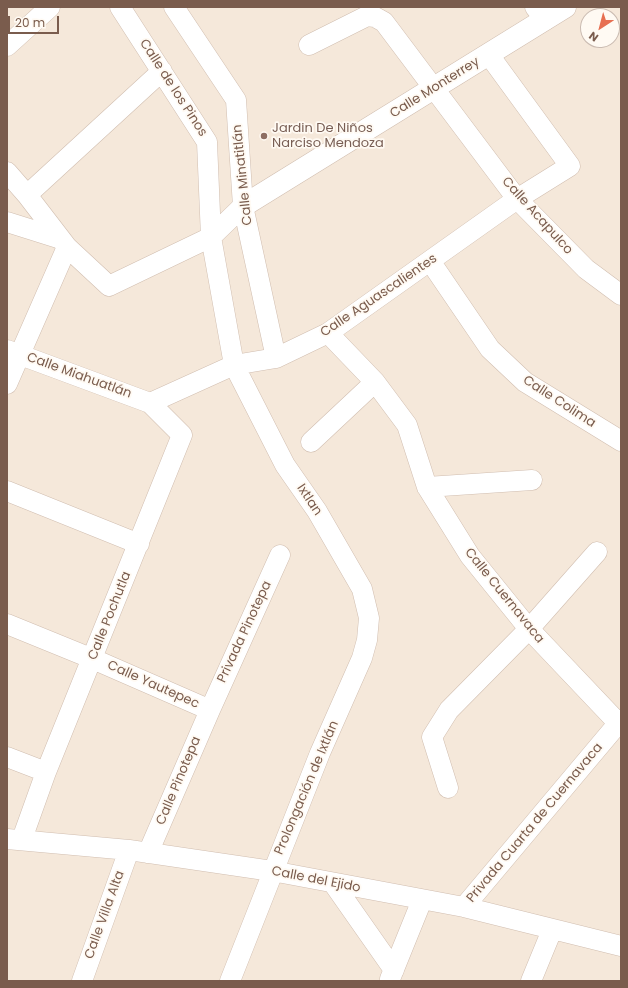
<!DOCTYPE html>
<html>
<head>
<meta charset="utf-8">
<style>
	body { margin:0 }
	#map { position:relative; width:628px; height:988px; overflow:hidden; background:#fdf6ec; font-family:Poppins,sans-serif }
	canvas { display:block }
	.frame { position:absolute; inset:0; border:8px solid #7a5c4d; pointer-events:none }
	.north { position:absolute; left:580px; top:8px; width:40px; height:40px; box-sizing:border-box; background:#fffaf3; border:1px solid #cabbb1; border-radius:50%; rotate:216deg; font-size:11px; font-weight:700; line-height:16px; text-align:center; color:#7a5c4d }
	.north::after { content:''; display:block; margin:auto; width:14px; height:18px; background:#e76f51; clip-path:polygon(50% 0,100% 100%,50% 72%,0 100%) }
	.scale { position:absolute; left:8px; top:16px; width:51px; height:18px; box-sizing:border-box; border:2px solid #7a5c4d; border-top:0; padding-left:5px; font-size:12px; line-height:14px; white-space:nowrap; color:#7a5c4d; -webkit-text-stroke:3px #fffaf3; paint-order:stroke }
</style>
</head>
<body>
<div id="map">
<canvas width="628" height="988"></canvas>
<div class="frame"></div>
<div class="north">N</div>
<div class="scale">20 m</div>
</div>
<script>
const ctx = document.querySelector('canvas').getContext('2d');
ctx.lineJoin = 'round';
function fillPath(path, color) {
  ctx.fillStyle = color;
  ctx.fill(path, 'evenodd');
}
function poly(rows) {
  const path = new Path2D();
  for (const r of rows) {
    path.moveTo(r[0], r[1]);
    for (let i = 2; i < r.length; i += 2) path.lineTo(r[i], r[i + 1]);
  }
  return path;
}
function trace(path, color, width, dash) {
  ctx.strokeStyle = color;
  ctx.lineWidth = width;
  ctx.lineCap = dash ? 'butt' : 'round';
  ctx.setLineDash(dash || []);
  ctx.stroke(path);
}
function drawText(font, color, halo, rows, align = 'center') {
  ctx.font = font + ' Poppins,sans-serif';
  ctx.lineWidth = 3.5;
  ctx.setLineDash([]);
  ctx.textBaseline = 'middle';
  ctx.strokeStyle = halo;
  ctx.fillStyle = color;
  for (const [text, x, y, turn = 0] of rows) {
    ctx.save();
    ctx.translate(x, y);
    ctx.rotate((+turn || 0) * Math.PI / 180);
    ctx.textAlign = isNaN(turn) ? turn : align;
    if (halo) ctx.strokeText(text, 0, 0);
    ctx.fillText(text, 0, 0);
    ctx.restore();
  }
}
fillPath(poly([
	[7,7,621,7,621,981,7,981],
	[588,16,612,16,612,40,588,40]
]), '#f5e8da');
const minor = poly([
	[120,7,207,142,211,237,234,365,285,465,317,511,362,589,369,618,367,640,362,658,320,753,230,981],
	[174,7,236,100,243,206,276,358],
	[535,7,545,20],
	[309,45,367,16,375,17,384,22,517,199,586,269,621,295],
	[7,46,50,7],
	[7,172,27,195,67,247,109,286,211,237,243,206],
	[27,195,162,71],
	[7,222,61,239],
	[430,261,490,349,525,382,621,441],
	[328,333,375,382,407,425,427,487,470,556,529,629,621,726],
	[7,350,150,403,182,435,46,772,22,839],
	[7,384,67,247],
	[150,403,234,365,276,358,328,333,517,199,570,166,489,55],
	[311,442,375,382],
	[427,487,532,480],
	[7,491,139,544],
	[7,624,93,659,210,710],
	[7,757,46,772],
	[448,788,432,737,449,710,529,629,597,552],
	[7,839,129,850,272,871,464,907,621,946],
	[148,853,210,710,280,555],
	[333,883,394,970],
	[464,907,621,720],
	[390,979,422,900],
	[82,981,129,850],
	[531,981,552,930]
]);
const tertiary = poly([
	[243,206,565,7]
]);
trace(minor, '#d1beb0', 21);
trace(tertiary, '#d1beb0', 23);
trace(minor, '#fff', 20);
trace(tertiary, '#fff', 22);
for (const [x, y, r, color] of [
	[264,136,4,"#8d6e63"]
]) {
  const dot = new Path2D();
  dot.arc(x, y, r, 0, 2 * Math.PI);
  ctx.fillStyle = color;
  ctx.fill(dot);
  trace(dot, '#fffaf3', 1.5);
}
drawText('13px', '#7a5c4d', '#fffaf3', [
	["Calle de los Pinos",173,88,57],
	["Calle Monterrey",435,88,-32],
	["Calle Minatitlán",243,175,-96],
	["Calle Acapulco",537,216,48],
	["Calle Aguascalientes",379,296,-34],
	["Calle Miahuatlán",79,376,20],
	["Calle Colima",559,402,33],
	["Ixtlan",309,500,56],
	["Calle Cuernavaca",504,596,51],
	["Calle Pochutla",110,616,-68],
	["Privada Pinotepa",245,632,-65],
	["Calle Yautepec",153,685,24],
	["Calle Pinotepa",179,781,-67],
	["Prolongación de Ixtlán",307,788,-67],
	["Privada Cuarta de Cuernavaca",535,823,-50],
	["Calle del Ejido",316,880,11],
	["Calle Villa Alta",105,915,-70]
]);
drawText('13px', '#785e54', '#fffaf3', [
	["Jardin De Niños",272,129],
	["Narciso Mendoza",272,144]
], 'left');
</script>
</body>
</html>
